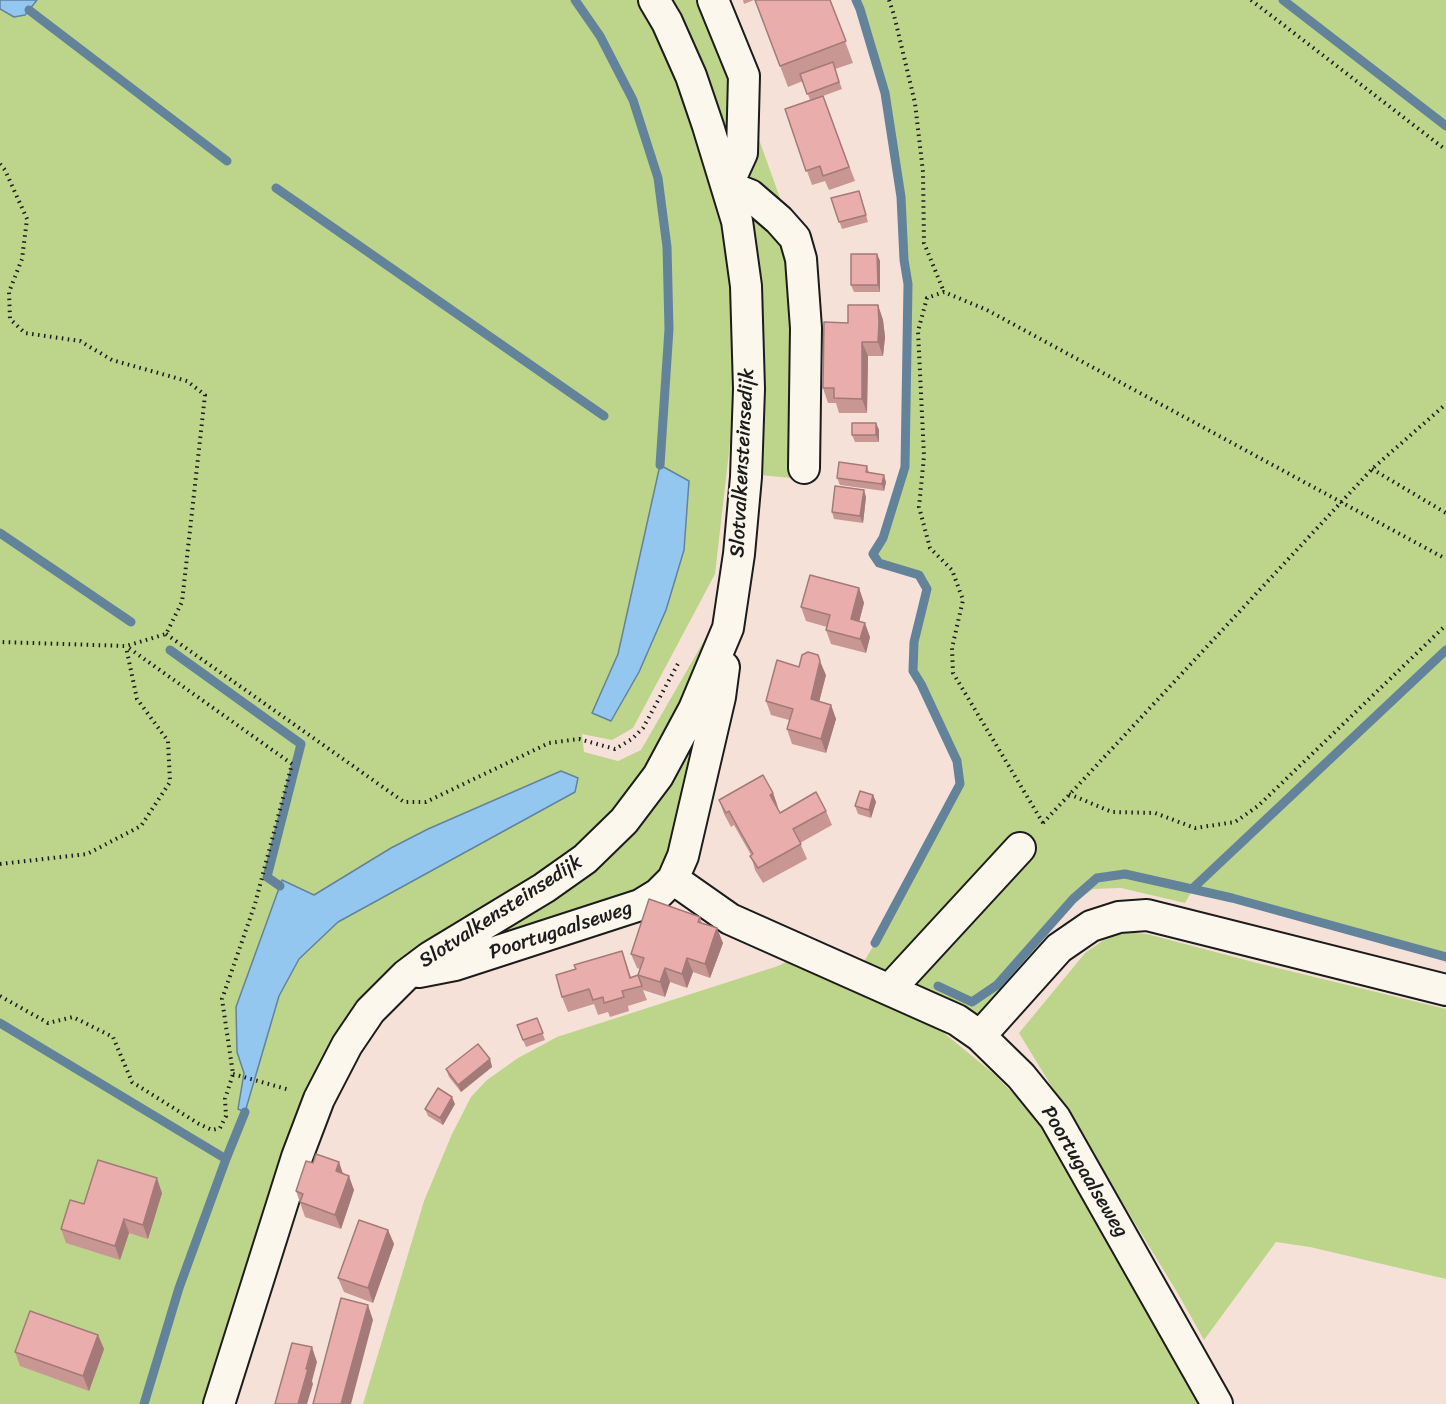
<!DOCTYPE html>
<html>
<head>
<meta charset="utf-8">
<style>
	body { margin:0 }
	canvas { display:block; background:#f6e1d8 }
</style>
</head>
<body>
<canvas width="1446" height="1404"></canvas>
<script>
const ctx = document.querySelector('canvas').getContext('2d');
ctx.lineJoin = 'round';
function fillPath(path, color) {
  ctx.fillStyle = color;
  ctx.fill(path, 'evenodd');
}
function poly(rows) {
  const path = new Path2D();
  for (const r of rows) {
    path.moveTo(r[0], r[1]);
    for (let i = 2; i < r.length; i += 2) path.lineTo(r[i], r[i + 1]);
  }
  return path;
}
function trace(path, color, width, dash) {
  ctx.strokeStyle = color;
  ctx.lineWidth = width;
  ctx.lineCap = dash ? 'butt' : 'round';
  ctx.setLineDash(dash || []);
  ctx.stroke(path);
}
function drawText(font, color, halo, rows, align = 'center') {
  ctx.font = font + ' Sriracha,sans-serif';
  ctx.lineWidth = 5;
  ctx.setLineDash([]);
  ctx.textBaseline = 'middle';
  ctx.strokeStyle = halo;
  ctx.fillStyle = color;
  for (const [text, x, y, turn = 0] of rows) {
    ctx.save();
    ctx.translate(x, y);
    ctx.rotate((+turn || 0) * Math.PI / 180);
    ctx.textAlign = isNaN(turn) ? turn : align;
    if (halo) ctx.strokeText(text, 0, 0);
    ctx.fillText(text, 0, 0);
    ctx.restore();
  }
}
fillPath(poly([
	[37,0,640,0,686,94,721,210,732,267,736,391,715,574,633,728,612,740,582,734,584,752,618,761,641,750,712,627,669,730,646,769,624,800,574,854,383,980,210,1404,0,1404,0,9,3,11,25,15],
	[660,465,684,550,666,610,639,672,593,713,618,654],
	[578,778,575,792,338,922,299,959,279,996,245,1111,238,1109,244,1073,314,895,391,848],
	[669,0,702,0,727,50,780,198,789,231,798,431,791,478,760,475,738,164,721,112,702,60],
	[856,0,1446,0,1446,957,1232,898,1193,889,1185,903,1121,888,1093,889,1077,900,976,1016,862,965,875,943,960,783,957,761,921,684,913,671,914,642,927,589,919,575,879,563,873,554,883,538,905,467,908,284,904,260,901,197,885,93,860,9],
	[706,683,674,842,651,885,451,953,592,865],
	[1124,932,1147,934,1257,963,1446,1009,1446,1279,1310,1247,1276,1242,1204,1340,1177,1292,1019,1033,1086,952,1104,940],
	[786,962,933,1024,994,1074,1037,1118,1136,1287,1202,1404,363,1404,424,1201,452,1134,471,1097,487,1080,518,1058,557,1037,778,966]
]), '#bdd48b');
const water = poly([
	[0,0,37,0,25,15,14,17,0,9,0,0],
	[660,465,689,481,684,550,666,610,639,672,611,721,592,713,618,654,660,465],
	[561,771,578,778,575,792,338,922,299,959,279,996,245,1112,238,1109,244,1073,237,1052,236,1007,282,880,314,895,391,848,428,829,561,771]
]);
fillPath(water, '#93c7f0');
trace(water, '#63839b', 1.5);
trace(poly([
	[575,0,600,36,633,100,658,178,667,247,669,329,660,465],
	[856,0,860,9,885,93,901,197,904,260,908,284,905,467,883,538,873,554,879,563,919,575,927,589,914,642,913,671,921,684,957,761,960,784,875,943],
	[1283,0,1446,126],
	[29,10,227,161],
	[276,188,604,416],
	[0,533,131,622],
	[170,650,301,744,267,877,280,886],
	[1192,889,1446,650],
	[938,986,972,1002,997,985,1073,899,1097,878,1125,874,1232,898,1446,957],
	[0,1023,226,1159,179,1288,144,1404],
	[226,1159,245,1112]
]), '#63839b', 9);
const minor = poly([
	[713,0,744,76,742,153,727,186,750,195,779,220,795,238,801,259,806,328,804,468],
	[673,879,730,919,957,1020,980,1036,1021,1076,1055,1118,1217,1404],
	[419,972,455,965,640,905,658,894,673,879,683,856,720,697,724,667],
	[890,989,1020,848],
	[980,1036,1059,948,1091,926,1119,917,1147,915,1446,990],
	[219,1404,297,1157,319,1099,347,1045,370,1011,406,975,430,957,544,888,585,859,624,821,658,776,694,709,728,628,739,554,746,477,749,389,746,286,737,221,708,126,691,76,667,22,654,0]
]);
trace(minor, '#1c1c1c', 34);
trace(poly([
	[889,0,894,15,915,103,923,172,924,243,944,292],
	[1251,0,1446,150],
	[0,164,5,170,27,219,22,259,9,292,10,319,25,333,80,341,112,360,187,381,205,395,182,602,166,634,126,646,0,642],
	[1372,469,1446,513],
	[166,634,404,802,426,802,549,743,579,739,615,749,632,739,643,728,680,660],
	[1069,794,1112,812,1155,813,1195,828,1235,822,1258,806,1446,625],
	[1043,823,953,673,952,648,963,600,952,570,930,548,919,507,924,456,918,331,927,298,944,292,987,310,1446,559],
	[1043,823,1372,469,1446,404],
	[0,864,87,854,141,826,170,782,168,741,137,699,126,647],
	[0,996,48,1023,73,1017,113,1037,132,1082,199,1124,212,1130,220,1128,226,1116,225,1099,233,1074,222,999,255,904,292,764,126,646],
	[233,1074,290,1090]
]), '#1c1c1c', 4, [1.5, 4.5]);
trace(minor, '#fbf7ec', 30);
fillPath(poly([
	[743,0,754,0,744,4],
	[755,0,830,0,853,63,835,69,842,89,823,96,855,181,829,190,825,181,812,185,785,109,810,100,803,81,788,87],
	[859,191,868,222,842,229,831,198],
	[877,254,880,261,880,292,854,292,851,285],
	[878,305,883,320,885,337,883,356,868,356,867,413,839,413,836,403,828,403,823,388,848,323],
	[876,423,879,430,879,442,855,442,852,435],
	[867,466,869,472,886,482,884,491,840,485,837,478],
	[866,497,863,523,834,519,832,512],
	[859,588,864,603,859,621,870,637,866,653,831,644,826,630,827,627,806,621,801,607],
	[826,675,819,702,831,705,836,719,826,753,792,744,787,729,789,720,771,715,766,701],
	[773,793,780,813,826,811,832,825,800,843,807,859,763,883,755,870,751,855,734,825,731,827,724,814,719,800],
	[873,795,876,802,871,818,858,814,855,806],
	[700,917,702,923,723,943,710,978,693,972,687,988,670,982,665,997,643,990,647,1000,628,1006,629,1011,610,1017,608,1012,598,1015,594,1004,568,1012,562,997,576,969,622,951,631,977,638,975,640,969,637,968,631,954],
	[537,1018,545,1040,526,1047,517,1025],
	[490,1059,492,1067,461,1092,449,1077,446,1069],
	[455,1104,443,1125,428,1116,425,1109],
	[339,1162,343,1174,354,1190,341,1229,305,1217,296,1191,313,1163],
	[162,1193,148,1239,129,1233,120,1260,66,1243,61,1229,84,1204],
	[388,1230,394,1244,373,1303,344,1292,338,1278],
	[98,1335,104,1349,89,1391,20,1366,15,1352]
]), '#c89693');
fillPath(poly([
	[877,254,880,261,880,292,878,285],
	[878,305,883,320,885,337,883,356,878,342],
	[862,342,868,356,867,413,862,399],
	[876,423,879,430,879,442,876,435],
	[884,475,886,482,884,491,882,484],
	[864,490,866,497,863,523,860,516],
	[859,588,864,603,856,634,851,619],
	[865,623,870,637,866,653,860,639],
	[820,661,826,675,816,714,811,699],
	[831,705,836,719,826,753,821,739],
	[773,793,778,807,770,795],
	[873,795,876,802,871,818,869,810],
	[717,928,723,943,710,978,705,964],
	[687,958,693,972,687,988,682,974],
	[665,968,670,982,665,997,660,982],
	[490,1059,492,1067,461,1092,458,1085],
	[452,1097,455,1104,443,1125,440,1118],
	[339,1162,344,1177,336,1171],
	[349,1176,354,1190,341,1229,335,1215],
	[157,1178,162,1193,148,1239,143,1225],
	[124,1219,129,1233,120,1260,115,1246],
	[388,1230,394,1244,373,1303,368,1288],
	[368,1305,373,1320,351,1404,341,1404],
	[98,1335,104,1349,89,1391,83,1376],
	[312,1347,317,1362,312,1381,313,1384,307,1404,298,1404]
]), '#a37a78');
const building = poly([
	[755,0,830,0,846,41,780,66,755,0],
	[833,62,839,82,807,94,800,74,833,62],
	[823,96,849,167,823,176,820,166,806,171,785,109,823,96],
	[859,191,866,215,839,222,831,198,859,191],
	[851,254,877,254,878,285,851,285,851,254],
	[848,305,878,305,879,322,878,342,862,342,862,399,834,398,834,388,823,388,824,322,848,323,848,305],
	[852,423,876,423,876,435,852,435,852,423],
	[839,462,867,466,866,472,884,475,882,484,837,478,839,462],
	[835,486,864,490,860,516,832,512,835,486],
	[810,575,859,588,851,619,865,623,860,639,826,630,830,615,801,607,810,575],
	[808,652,818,655,820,661,811,699,831,705,821,739,787,729,793,709,766,701,777,660,799,667,802,655,808,652],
	[763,775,773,793,770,795,780,813,816,792,826,811,793,829,801,844,758,868,750,856,753,854,741,833,729,811,726,813,719,800,763,775],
	[860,791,873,795,869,810,855,806,860,791],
	[649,899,700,917,698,922,717,928,705,964,687,958,682,974,665,968,660,982,638,975,642,986,622,991,624,997,604,1003,603,997,593,1000,589,989,562,997,556,975,576,969,574,965,622,951,630,978,638,975,644,958,631,954,649,899],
	[537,1018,543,1033,523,1040,517,1025,537,1018],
	[478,1044,490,1059,458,1085,446,1069,478,1044],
	[438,1088,452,1097,440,1118,425,1109,438,1088],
	[316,1154,339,1162,336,1171,349,1176,335,1215,300,1202,303,1194,296,1191,306,1161,313,1163,316,1154],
	[98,1160,157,1178,143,1225,124,1219,115,1246,61,1229,70,1200,84,1204,98,1160],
	[359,1220,388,1230,368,1288,338,1278,359,1220],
	[341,1298,368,1305,341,1404,313,1404,341,1298],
	[30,1311,98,1335,83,1376,15,1352,30,1311],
	[292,1343,312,1347,306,1369,308,1369,298,1404,275,1404,292,1343]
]);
fillPath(building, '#e9aeab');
trace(building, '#a37a78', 1.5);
drawText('20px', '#1c1c1c', '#fbf7ec', [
	["Slotvalkensteinsedijk",743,463,-87],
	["Slotvalkensteinsedijk",501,912,-33],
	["Poortugaalseweg",561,931,-18],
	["Poortugaalseweg",1084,1172,59]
]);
</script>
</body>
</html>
